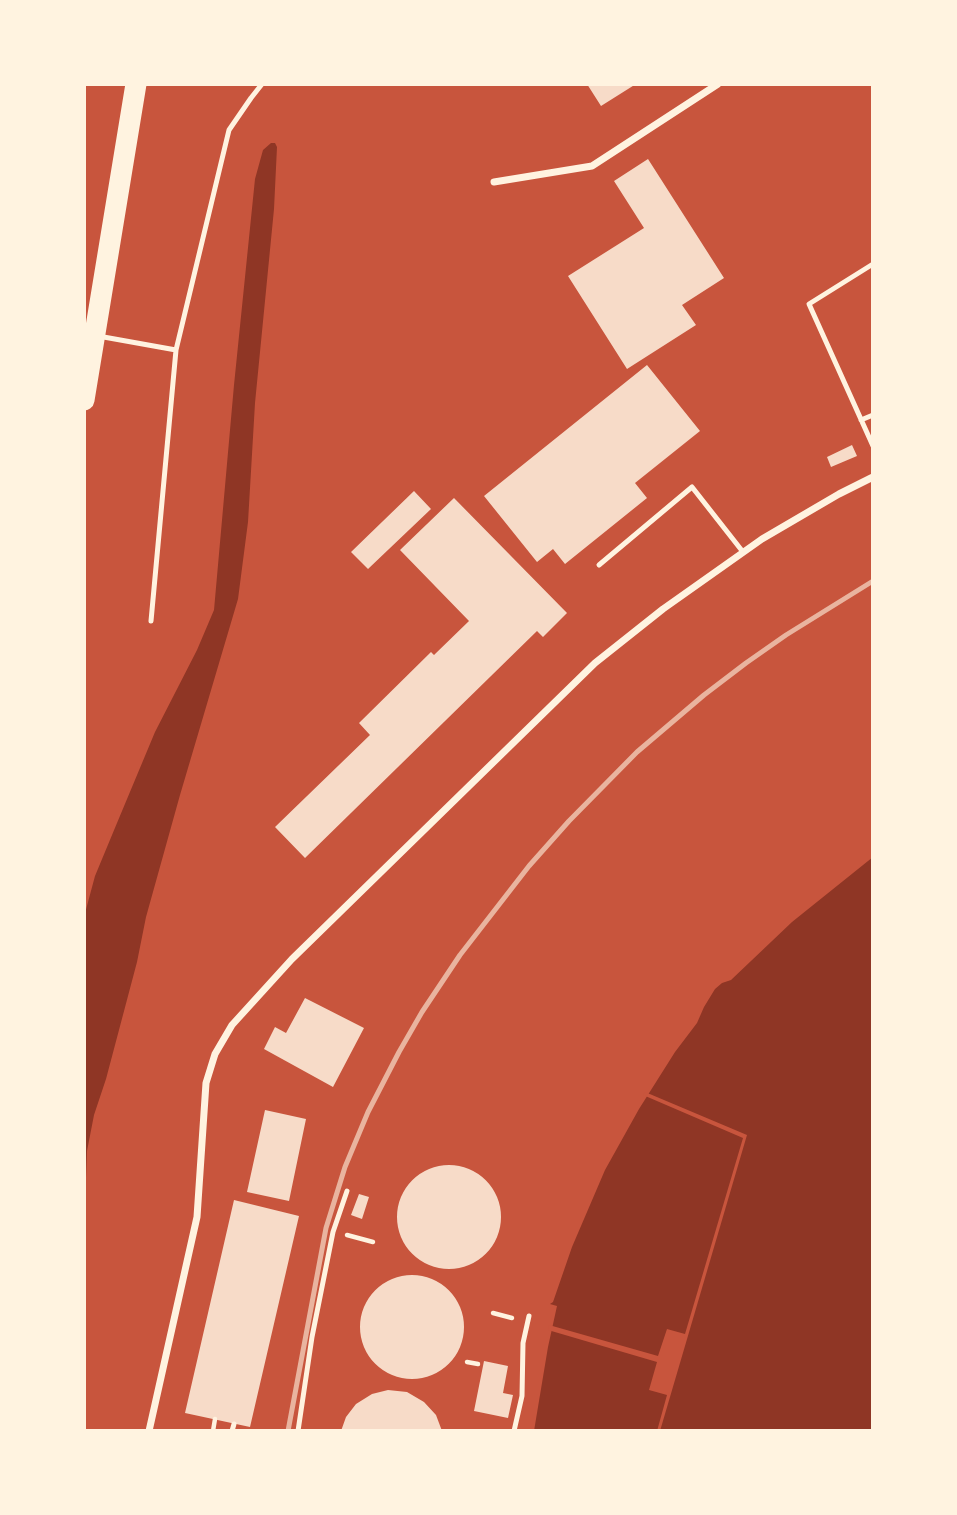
<!DOCTYPE html>
<html>
<head>
<meta charset="utf-8">
<style>
	body { margin:0 }
	#map { position:relative; width:957px; height:1515px; overflow:hidden; background:#c8553d; font-family:Spectral,serif }
	canvas { display:block }
	.frame { position:absolute; inset:0; border:86px solid #fff3e0; pointer-events:none }
</style>
</head>
<body>
<div id="map">
<canvas width="957" height="1515"></canvas>
<div class="frame"></div>
</div>
<script>
const ctx = document.querySelector('canvas').getContext('2d');
ctx.lineJoin = 'round';
function fillPath(path, color) {
  ctx.fillStyle = color;
  ctx.fill(path, 'evenodd');
}
function poly(rows) {
  const path = new Path2D();
  for (const r of rows) {
    if (r.length === 3) {
      path.moveTo(r[0] + r[2], r[1]);
      path.arc(r[0], r[1], r[2], 0, 2 * Math.PI);
      continue;
    }
    path.moveTo(r[0], r[1]);
    for (let i = 2; i < r.length; i += 2) path.lineTo(r[i], r[i + 1]);
  }
  return path;
}
function trace(path, color, width, dash) {
  ctx.strokeStyle = color;
  ctx.lineWidth = width;
  ctx.lineCap = dash ? 'butt' : 'round';
  ctx.setLineDash(dash || []);
  ctx.stroke(path);
}
fillPath(poly([
	[271,143,275,143,277,147,274,209,255,403,248,522,238,599,180,795,146,917,137,962,106,1079,94,1115,87,1151,84,1230,84,917,95,876,117,823,155,732,197,650,214,610,234,385,255,179,263,150],
	[873,857,873,1431,534,1431,548,1347,557,1306,550,1304,553,1302,572,1247,605,1170,639,1109,675,1052,697,1023,704,1007,715,989,722,983,731,980,792,922]
]), '#8f3625');
fillPath(poly([
	[645,1092,747,1135,660,1431,657,1431,667,1395,649,1390,657,1362,548,1330,549,1325,658,1356,667,1329,685,1334,743,1138,643,1095]
]), '#c8553d');
fillPath(poly([
	[587,84,636,84,601,106],
	[648,159,724,278,682,305,696,325,627,369,568,276,644,228,614,181],
	[647,365,700,431,635,483,647,498,565,564,553,549,537,562,484,496],
	[852,445,857,456,831,467,827,457],
	[414,491,431,509,368,569,351,552],
	[454,498,567,613,543,637,537,631,305,858,275,827,370,735,359,723,431,652,434,655,469,621,400,550],
	[305,998,364,1028,333,1087,264,1049,275,1027,286,1033],
	[265,1110,306,1119,289,1201,247,1192],
	[449,1217,52],
	[359,1194,369,1197,362,1219,351,1215],
	[234,1200,299,1216,250,1427,185,1413],
	[412,1327,52],
	[484,1361,508,1366,503,1393,513,1395,508,1418,474,1411],
	[388,1390,407,1392,424,1402,436,1415,442,1431,341,1431,346,1417,356,1404,372,1394]
]), '#f7dbc8');
trace(poly([
	[347,1235,373,1242],
	[493,1313,512,1318],
	[467,1362,478,1364],
	[213,1431,215,1419]
]), '#fff3e0', 4.5);
trace(poly([
	[873,264,809,304,873,446],
	[98,336,176,350],
	[861,420,873,415],
	[599,565,692,487,743,552],
	[151,621,176,350,229,130,251,98,262,84],
	[232,1431,234,1424],
	[298,1431,312,1337,333,1232,347,1191],
	[514,1431,522,1396,523,1343,529,1316]
]), '#fff3e0', 5);
trace(poly([
	[494,182,592,166,718,84],
	[149,1431,197,1217,206,1083,215,1054,232,1025,292,959,595,663,663,609,762,539,839,494,873,477]
]), '#fff3e0', 7);
trace(poly([
	[84,400,136,84]
]), '#fff3e0', 21);
trace(poly([
	[288,1431,326,1228,345,1167,368,1112,399,1052,422,1012,460,955,529,866,569,821,637,752,704,695,746,663,786,635,873,581]
]), '#e9b49f', 5);
</script>
</body>
</html>
